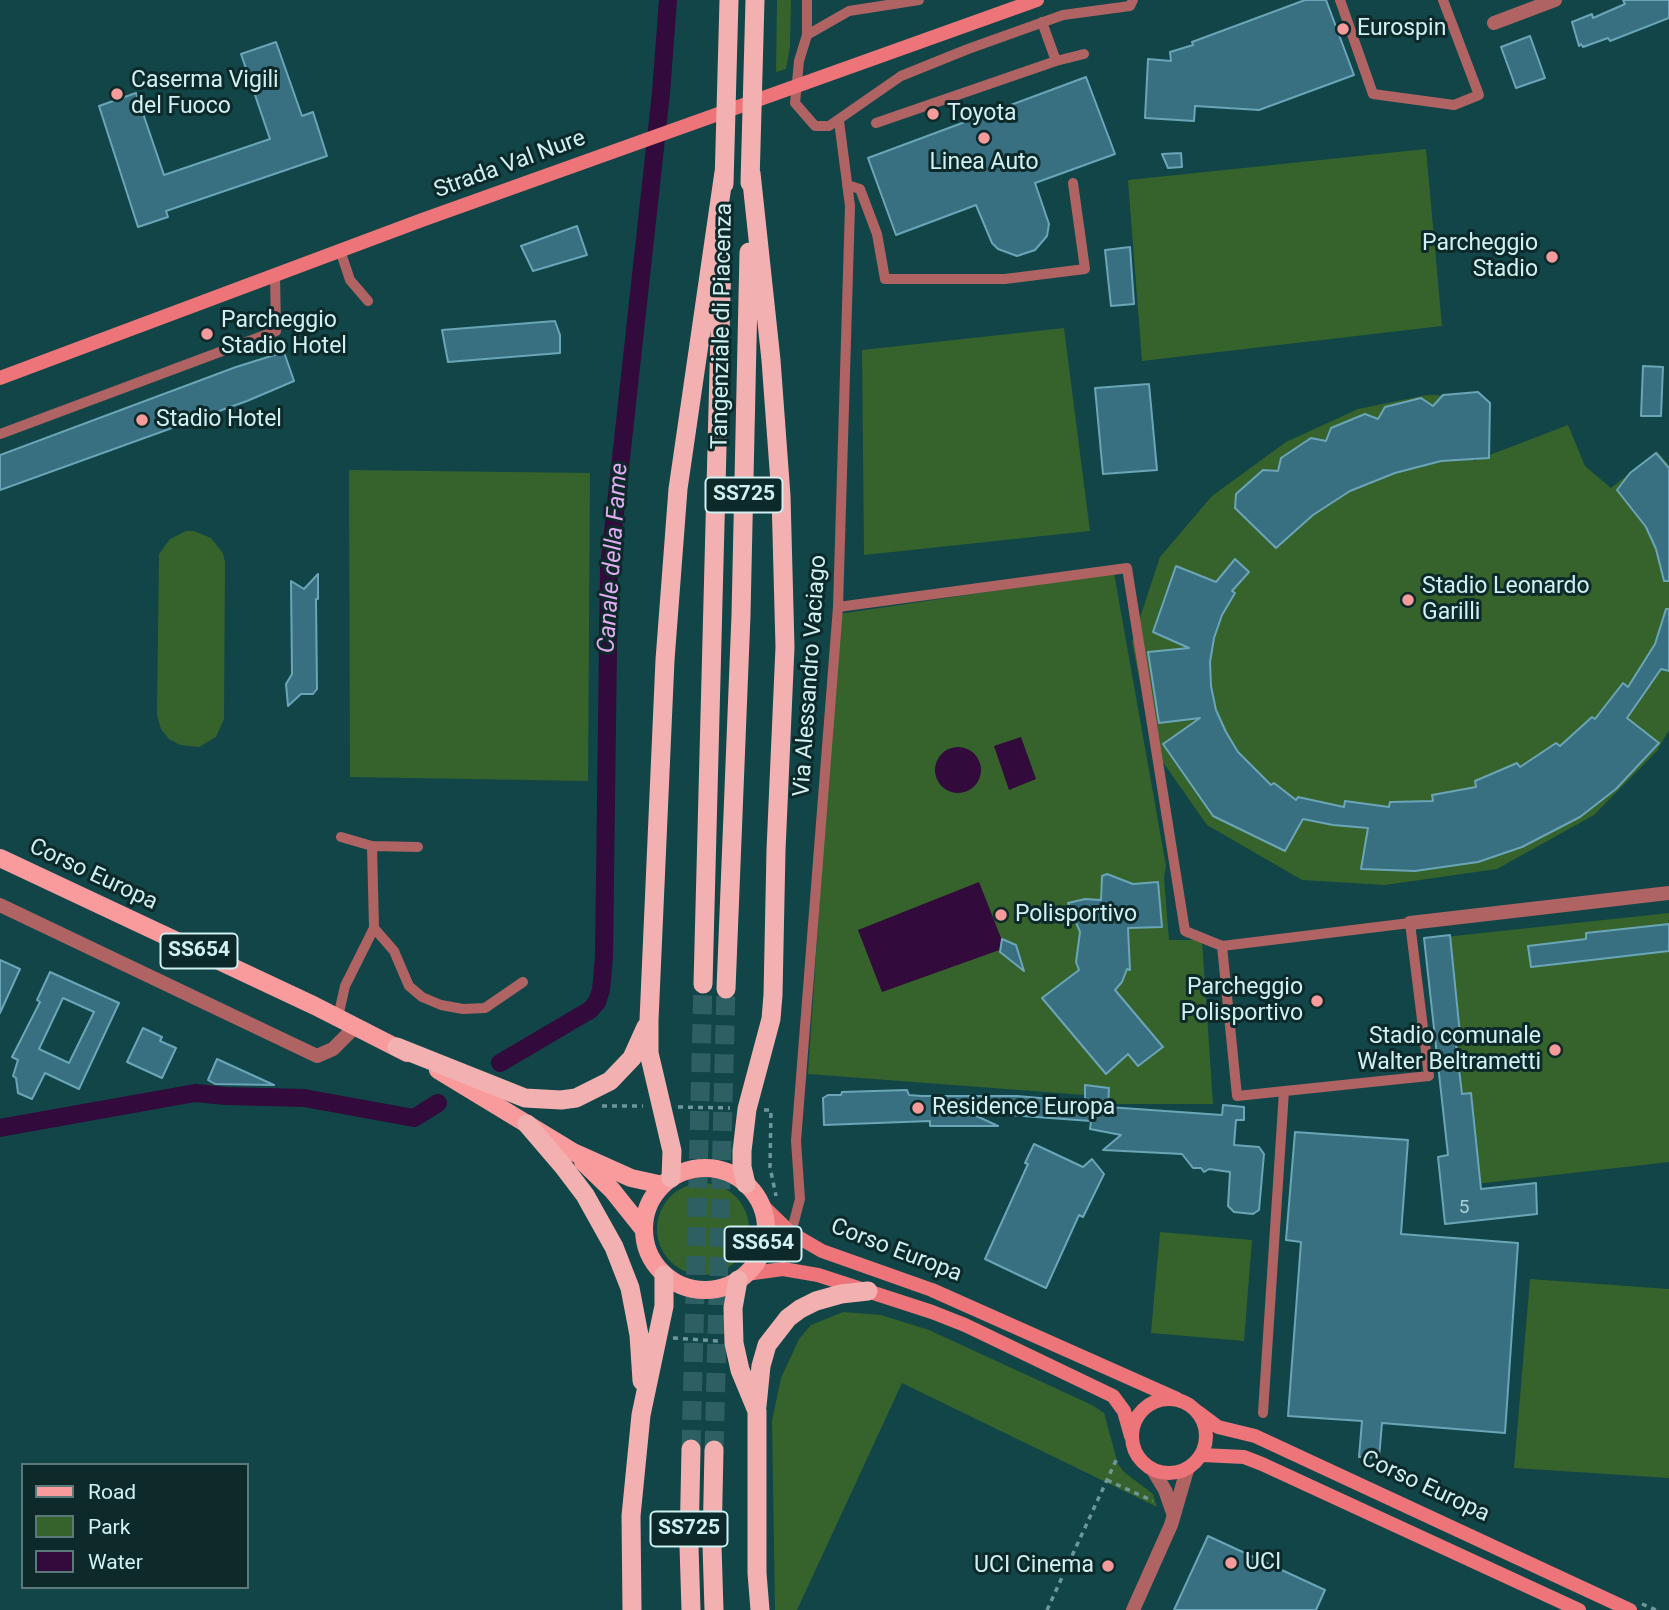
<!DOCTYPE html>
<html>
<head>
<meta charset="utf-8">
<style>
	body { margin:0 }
	#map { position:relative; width:1669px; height:1610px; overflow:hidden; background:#114548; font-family:Roboto,sans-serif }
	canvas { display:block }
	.legend { position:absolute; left:21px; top:1463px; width:228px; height:126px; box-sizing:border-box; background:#0d292a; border:2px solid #5b797a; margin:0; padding:9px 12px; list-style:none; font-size:21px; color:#d0f0f2 }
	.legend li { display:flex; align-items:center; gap:14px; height:35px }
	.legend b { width:35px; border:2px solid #5b797a }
</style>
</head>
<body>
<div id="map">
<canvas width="1669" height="1610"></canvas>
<ul class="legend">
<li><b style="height:9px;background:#f99b9c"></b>Road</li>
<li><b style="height:19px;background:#36622b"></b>Park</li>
<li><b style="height:19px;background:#320a3b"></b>Water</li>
</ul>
</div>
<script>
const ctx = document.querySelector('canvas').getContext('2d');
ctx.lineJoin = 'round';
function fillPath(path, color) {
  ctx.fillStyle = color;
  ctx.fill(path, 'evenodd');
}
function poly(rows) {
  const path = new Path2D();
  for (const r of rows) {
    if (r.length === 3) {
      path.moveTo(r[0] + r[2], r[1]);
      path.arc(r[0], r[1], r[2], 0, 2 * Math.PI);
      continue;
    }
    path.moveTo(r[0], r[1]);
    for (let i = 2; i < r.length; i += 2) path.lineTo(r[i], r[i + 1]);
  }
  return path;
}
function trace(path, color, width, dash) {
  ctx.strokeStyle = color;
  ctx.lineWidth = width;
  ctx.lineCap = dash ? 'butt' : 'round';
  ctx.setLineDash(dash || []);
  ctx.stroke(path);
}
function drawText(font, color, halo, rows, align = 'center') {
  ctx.font = font + ' Roboto,sans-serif';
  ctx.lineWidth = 6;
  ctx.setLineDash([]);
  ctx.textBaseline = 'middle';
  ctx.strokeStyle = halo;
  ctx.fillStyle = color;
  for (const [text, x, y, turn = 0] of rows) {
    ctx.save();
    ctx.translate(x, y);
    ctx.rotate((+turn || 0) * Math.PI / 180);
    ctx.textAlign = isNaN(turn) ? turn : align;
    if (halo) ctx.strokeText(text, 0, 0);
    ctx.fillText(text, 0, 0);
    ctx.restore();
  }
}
fillPath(poly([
	[777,0,791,0,790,46,786,69,776,72],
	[1426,149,1442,326,1142,361,1128,180],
	[1064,328,1090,531,864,555,862,350],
	[1427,395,1469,396,1474,461,1568,425,1585,466,1611,488,1657,451,1669,465,1669,730,1657,751,1594,815,1497,869,1385,885,1302,880,1207,825,1153,748,1132,642,1160,557,1212,496,1286,442,1358,409],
	[349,470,590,473,588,781,350,777],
	[186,531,194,531,211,538,223,553,225,562,224,719,216,737,199,747,180,745,169,739,161,729,157,715,159,554,170,539],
	[1114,573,1166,866,1164,878,1169,940,1202,940,1213,1104,1108,1104,1109,1088,1086,1086,1085,1095,808,1074,839,614],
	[1669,913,1669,1162,1458,1186,1426,939],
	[703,1229,46],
	[1160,1232,1252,1240,1244,1341,1151,1333],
	[1530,1279,1669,1289,1669,1478,1514,1468],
	[843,1312,881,1315,929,1330,1092,1405,1104,1413,1118,1464,1124,1472,1153,1494,1157,1507,902,1383,797,1610,775,1610,772,1421,781,1378,799,1339,811,1325]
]), '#36622b');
fillPath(poly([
	[1021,737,1036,779,1009,790,994,746],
	[958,770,23],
	[979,882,1005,948,882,992,858,930]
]), '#320a3b');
trace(poly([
	[500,1063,590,1010,597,1002,601,990,604,957,609,568,661,93,668,0],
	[0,1128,195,1093,226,1096,304,1098,414,1118,438,1103]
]), '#320a3b', 18);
const building = poly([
	[1305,0,1326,0,1354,75,1259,110,1195,106,1194,121,1145,118,1148,59,1171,61,1170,52,1193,45,1192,42,1305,0],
	[1623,0,1669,0,1669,18,1610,41,1608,38,1583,47,1581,44,1579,46,1572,22,1592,14,1593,18,1625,4,1623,0],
	[1530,36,1545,78,1516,88,1501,47,1530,36],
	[276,42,302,116,313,112,327,156,166,211,168,217,138,227,99,106,136,93,164,175,270,139,241,54,276,42],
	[1086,77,1115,154,1035,183,1049,224,1047,236,1035,250,1017,256,998,249,992,243,976,205,896,235,868,158,1086,77],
	[1181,153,1182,167,1168,168,1162,154,1181,153],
	[577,226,587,255,533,271,521,246,577,226],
	[1130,247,1134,304,1111,306,1105,250,1130,247],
	[555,321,560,335,560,353,448,362,442,330,555,321],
	[284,352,294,381,247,401,0,490,0,455,236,367,284,352],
	[1643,366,1663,367,1661,416,1641,416,1643,366],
	[1149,384,1157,470,1103,474,1095,388,1149,384],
	[1478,392,1490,403,1489,458,1441,461,1395,473,1350,491,1313,515,1276,548,1235,508,1236,494,1263,470,1278,471,1281,458,1311,438,1326,441,1331,428,1365,414,1378,419,1385,407,1421,398,1433,406,1443,395,1478,392],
	[1656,453,1669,468,1669,581,1664,581,1656,549,1646,527,1617,490,1630,473,1656,453],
	[1235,559,1249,572,1232,591,1235,593,1222,615,1214,638,1210,662,1211,686,1216,710,1226,732,1238,752,1271,785,1274,783,1296,800,1298,797,1344,807,1345,801,1389,807,1390,802,1433,801,1432,795,1476,787,1475,781,1517,763,1520,767,1556,743,1560,746,1592,717,1595,719,1623,683,1628,687,1655,644,1666,609,1669,609,1669,671,1661,669,1627,718,1659,743,1616,789,1580,817,1522,847,1478,862,1415,871,1361,869,1368,828,1333,825,1303,819,1285,851,1213,816,1163,744,1200,718,1159,723,1148,652,1189,648,1153,632,1176,566,1216,582,1235,559],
	[318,574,318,599,316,599,317,689,313,694,301,694,288,706,286,684,292,674,291,581,304,589,318,574],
	[1107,874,1133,884,1158,882,1162,927,1128,928,1130,970,1127,969,1122,982,1115,990,1163,1047,1138,1066,1128,1054,1106,1074,1042,998,1079,970,1076,962,1080,932,1068,903,1085,899,1101,900,1102,876,1107,874],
	[1669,924,1669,951,1531,967,1528,946,1586,939,1586,933,1669,924],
	[1450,935,1461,1044,1456,1044,1462,1094,1471,1093,1481,1189,1536,1183,1537,1214,1445,1224,1438,1157,1448,1155,1424,938,1450,935],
	[1002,939,1016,945,1024,971,1000,952,1002,939],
	[0,960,20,969,0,1013,0,960],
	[50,972,119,1003,79,1089,45,1073,32,1099,18,1093,16,1078,13,1076,18,1060,12,1057,40,1002,37,1000,50,972],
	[63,998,94,1012,69,1063,39,1049,63,998],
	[143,1028,162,1037,160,1041,176,1048,162,1078,127,1062,143,1028],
	[217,1059,274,1085,215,1084,208,1080,217,1059],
	[1085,1085,1109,1088,1108,1107,1222,1115,1223,1105,1244,1107,1244,1120,1236,1120,1234,1145,1259,1147,1264,1154,1259,1210,1253,1214,1234,1212,1228,1206,1230,1172,1209,1169,1204,1172,1201,1168,1193,1168,1182,1154,1103,1150,1121,1135,1090,1129,1091,1121,968,1112,998,1126,930,1126,930,1121,824,1125,823,1098,828,1095,841,1095,842,1092,907,1090,909,1095,922,1096,1017,1096,1085,1102,1085,1085],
	[1295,1132,1408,1140,1401,1234,1518,1243,1505,1433,1382,1423,1379,1458,1359,1457,1362,1421,1288,1416,1301,1242,1286,1240,1295,1132],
	[1034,1144,1083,1167,1092,1159,1104,1174,1083,1217,1079,1215,1046,1288,985,1259,1028,1164,1025,1163,1034,1144],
	[1208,1536,1325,1590,1316,1610,1174,1610,1208,1536]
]);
fillPath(building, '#397081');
trace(building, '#6aa5b8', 2);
trace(poly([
	[691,1449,703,984],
	[714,1450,726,989]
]), '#2e5f62', 19, [19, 10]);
trace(poly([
	[602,1106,643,1106],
	[678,1107,730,1108],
	[764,1110,771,1110,770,1167,776,1196],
	[673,1338,718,1341],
	[1107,1480,1153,1501],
	[1642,1604,1656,1610],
	[1047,1610,1118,1456]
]), '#6d979a', 3.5, [5, 5]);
trace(poly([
	[919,0,849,11,807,35,799,61,795,103,815,126,829,126,901,76,968,49,1063,15,1130,6,1133,0],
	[1340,0,1373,94,1454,105,1479,95,1443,0],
	[807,35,807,0],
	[1056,61,1084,54],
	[876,123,1056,61,1042,22],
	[847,185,860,189,877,234,885,279,1005,279,1085,269,1073,183],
	[340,250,350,280,368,301],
	[0,434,276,331,275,274],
	[838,607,1127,568,1185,931,1222,946],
	[372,846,418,847],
	[1410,923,1429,1076,1237,1096,1222,946,1410,923],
	[374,928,394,951,409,986,422,997,441,1005,463,1009,485,1008,523,982],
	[338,1017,345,986,374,928,372,846,341,837],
	[791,1233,800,1199,796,1141,838,607,850,206,839,121],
	[1263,1413,1284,1091]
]), '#af6363', 10);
trace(poly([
	[1494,23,1555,0],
	[0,905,317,1056,333,1049,356,1026],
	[1410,923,1669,893],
	[1153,1470,1165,1490,1173,1513],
	[1133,1610,1171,1525,1187,1470]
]), '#af6363', 14);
trace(poly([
	[0,378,422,220,1037,0],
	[761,1204,791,1233,822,1251,932,1290,1177,1399],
	[746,1274,783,1269,818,1275,932,1312,965,1325,1113,1396,1124,1411,1131,1436],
	[1169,1436,37],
	[1198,1412,1218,1427,1255,1436,1630,1610],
	[1202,1455,1244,1457,1262,1464,1579,1610]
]), '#ed7478', 14);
trace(poly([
	[0,858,315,1006,407,1053],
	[438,1070,573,1152,631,1178,663,1185],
	[583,1162,612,1190,644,1230],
	[705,1229,61]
]), '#f99b9c', 18);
trace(poly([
	[750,183,755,0],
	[724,184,729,0],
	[703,984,722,256],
	[726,989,741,615,749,252],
	[397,1047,525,1098,561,1100,576,1098,610,1081,632,1058,646,1027],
	[527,1124,563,1166,585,1195,614,1247,630,1288,639,1335,642,1381],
	[671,1178,672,1151,649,1053,649,1020,665,660,678,489,724,172],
	[746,1184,742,1167,742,1151,747,1109,771,1019,773,995,776,850,785,647,781,496,771,360,751,173],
	[738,1280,733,1308,734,1343,740,1370,757,1411,757,1573,760,1610],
	[757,1406,761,1366,767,1345,788,1318,800,1309,816,1301,841,1294,868,1291],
	[714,1450,712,1545,714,1610],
	[632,1610,631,1516,641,1415,664,1306,664,1275],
	[691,1610,689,1546,691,1449]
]), '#f3b0b0', 19);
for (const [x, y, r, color] of [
	[1343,29,7,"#f59b9b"],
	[117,94,7,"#f59b9b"],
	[933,114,7,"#f59b9b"],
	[984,138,7,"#f59b9b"],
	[1552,257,7,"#f59b9b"],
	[207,334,7,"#f59b9b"],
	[142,420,7,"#f59b9b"],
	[1408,600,7,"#f59b9b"],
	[1001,915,7,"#f59b9b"],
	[1317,1001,7,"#f59b9b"],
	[1555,1050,7,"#f59b9b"],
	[918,1108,7,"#f59b9b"],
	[1231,1563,7,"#f59b9b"],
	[1108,1566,7,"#f59b9b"]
]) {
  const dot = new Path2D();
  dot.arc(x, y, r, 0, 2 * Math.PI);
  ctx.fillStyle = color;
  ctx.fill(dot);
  trace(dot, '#0d292a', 2.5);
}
drawText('19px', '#aad0d6', null, [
	["5",1464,1208]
]);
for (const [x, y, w] of [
	[744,495,77],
	[199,951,77],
	[763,1244,77],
	[689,1529,77]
]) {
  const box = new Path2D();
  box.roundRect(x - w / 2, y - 17.5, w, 35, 5);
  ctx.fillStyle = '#0d292a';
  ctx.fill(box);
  trace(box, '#d0f0f2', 2);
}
drawText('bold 21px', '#d0f0f2', null, [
	["SS725",744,495],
	["SS654",199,951],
	["SS654",763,1244],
	["SS725",689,1529]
]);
drawText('23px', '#d0f0f2', '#0d292a', [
	["Eurospin",1357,29],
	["Caserma Vigili",131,81],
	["del Fuoco",131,107],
	["Toyota",947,114],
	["Linea Auto",984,163,"center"],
	["Parcheggio",1538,244,"right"],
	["Stadio",1538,270,"right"],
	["Parcheggio",221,321],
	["Stadio Hotel",221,347],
	["Stadio Hotel",156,420],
	["Stadio Leonardo",1422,587],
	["Garilli",1422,613],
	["Polisportivo",1015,915],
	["Parcheggio",1303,988,"right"],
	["Polisportivo",1303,1014,"right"],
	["Stadio comunale",1541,1037,"right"],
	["Walter Beltrametti",1541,1063,"right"],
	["Residence Europa",932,1108],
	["UCI",1245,1563],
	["UCI Cinema",1094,1566,"right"]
], 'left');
drawText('23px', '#d0f0f2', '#0d292a', [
	["Strada Val Nure",510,165,-20],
	["Tangenziale di Piacenza",723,326,-89],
	["Via Alessandro Vaciago",811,676,-86],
	["Corso Europa",93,875,25],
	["Corso Europa",896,1251,21],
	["Corso Europa",1425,1487,25]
]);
drawText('italic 24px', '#e3abf1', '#0d292a', [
	["Canale della Fame",614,558,-86]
]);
</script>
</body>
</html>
